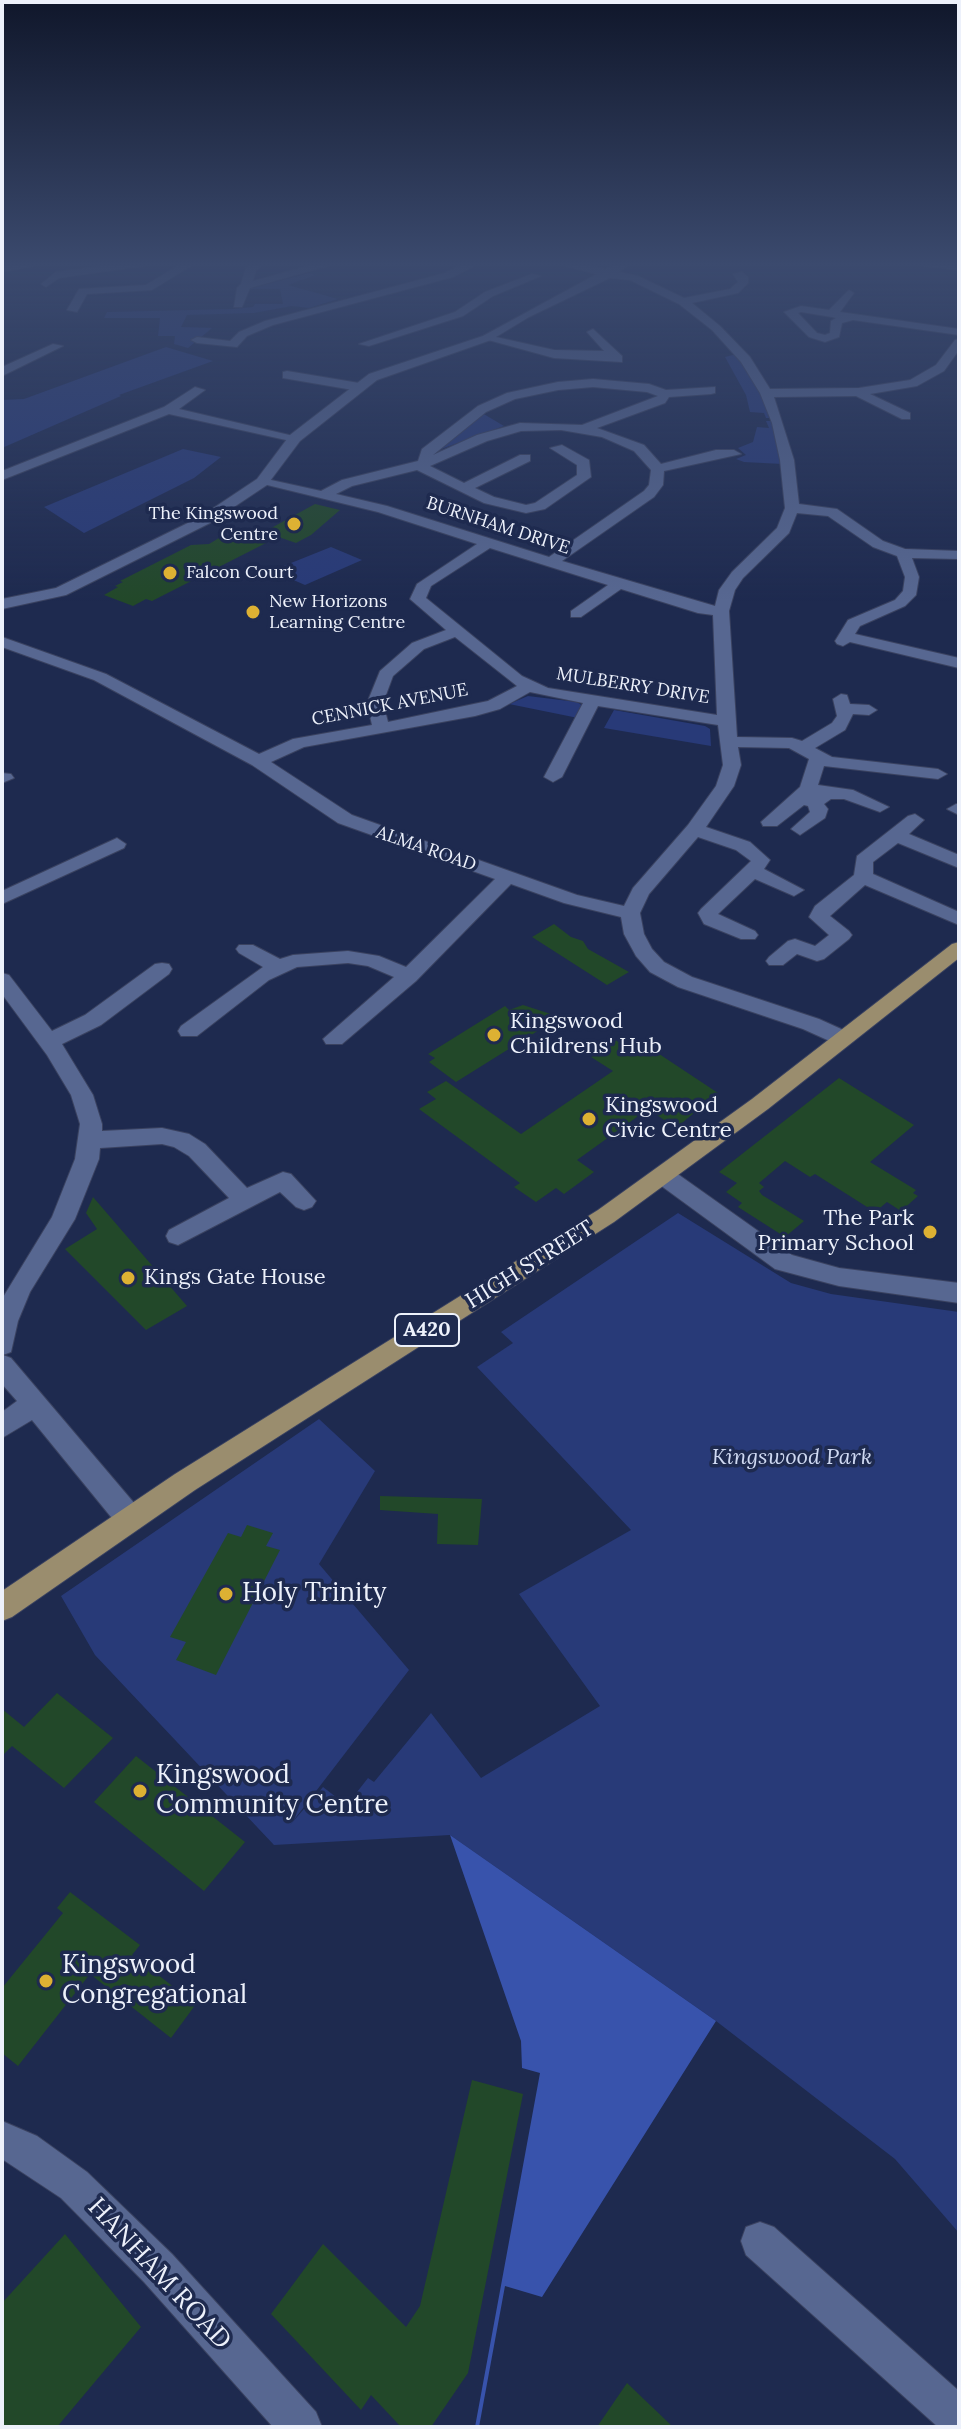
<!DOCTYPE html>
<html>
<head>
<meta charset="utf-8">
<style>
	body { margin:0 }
	#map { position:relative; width:961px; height:2429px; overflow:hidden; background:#1e2a4f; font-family:Lora,serif }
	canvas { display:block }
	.frame { position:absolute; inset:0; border:4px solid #edf1fb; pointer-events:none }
</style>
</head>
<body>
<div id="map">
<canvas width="961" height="2429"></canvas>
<div class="frame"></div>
</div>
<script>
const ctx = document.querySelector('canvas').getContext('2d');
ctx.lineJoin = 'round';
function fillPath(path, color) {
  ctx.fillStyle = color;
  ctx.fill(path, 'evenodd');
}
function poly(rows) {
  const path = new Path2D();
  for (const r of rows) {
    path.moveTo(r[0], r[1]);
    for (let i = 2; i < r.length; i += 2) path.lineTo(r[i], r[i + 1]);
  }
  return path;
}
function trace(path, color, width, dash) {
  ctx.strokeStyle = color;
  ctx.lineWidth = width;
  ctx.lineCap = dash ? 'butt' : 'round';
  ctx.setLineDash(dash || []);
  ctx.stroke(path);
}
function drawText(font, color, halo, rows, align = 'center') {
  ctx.font = font + ' Lora,serif';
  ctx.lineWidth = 7;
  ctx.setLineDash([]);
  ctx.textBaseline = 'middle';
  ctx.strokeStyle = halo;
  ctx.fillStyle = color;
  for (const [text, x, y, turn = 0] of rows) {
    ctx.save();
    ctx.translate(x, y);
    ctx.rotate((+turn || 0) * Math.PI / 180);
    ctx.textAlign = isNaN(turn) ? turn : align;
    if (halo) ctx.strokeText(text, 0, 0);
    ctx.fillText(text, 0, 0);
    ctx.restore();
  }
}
fillPath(poly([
	[309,273,316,275,288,285,338,299,309,308,292,306,254,313,187,315,181,327,212,328,188,348,174,344,175,336,158,336,160,318,104,318,107,312,233,309,253,307,255,304,283,304,280,289,248,289],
	[166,347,213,361,119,395,121,396,2,448,2,400,24,399],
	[737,354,763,397,771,418,766,418,764,413,750,412,746,395,725,357],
	[482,413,504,426,433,452],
	[766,421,772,421,783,464,744,462,736,459,746,455,738,448,753,442,757,427,769,428],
	[183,449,221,457,194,478,84,533,44,507],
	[331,547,362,560,305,585,275,572,276,569],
	[528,696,577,702,583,706,578,718,509,704],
	[614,710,705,726,710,729,711,746,604,728],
	[678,1213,791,1283,831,1294,959,1312,959,2233,895,2159,716,2021,450,1835,274,1845,95,1655,61,1596,319,1419,375,1471,319,1564,409,1670,290,1825,323,1787,345,1804,350,1801,368,1778,374,1782,431,1713,481,1778,600,1706,519,1594,631,1530,477,1367,513,1343,501,1332]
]), '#283a78');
fillPath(poly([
	[450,1835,716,2021,542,2297,505,2286,479,2427,475,2427,540,2073,522,2068,521,2041]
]), '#3853ac');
fillPath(poly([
	[315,504,340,510,311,535,296,543,264,532],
	[242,535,266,543,152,601,146,599,133,606,104,595,118,587,115,586,123,582,120,581,191,545,209,544,219,538,229,542],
	[554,924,571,937,583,941,588,949,629,972,607,985,532,937],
	[523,1005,560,1017,456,1082,429,1062,435,1058,428,1054,505,1006,509,1010],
	[632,1036,718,1093,676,1128,648,1109,577,1160,594,1172,564,1194,556,1188,536,1202,514,1187,520,1183,419,1109,436,1099,427,1092,446,1081,521,1134,613,1071,591,1057,622,1037,627,1040],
	[839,1078,914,1125,870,1162,916,1190,913,1193,918,1196,901,1211,887,1202,875,1212,815,1174,810,1177,785,1161,759,1183,764,1187,759,1191,762,1195,804,1221,785,1237,738,1207,742,1203,726,1192,737,1183,719,1172],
	[93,1197,187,1306,146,1330,65,1249,97,1229,86,1213],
	[380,1496,482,1499,478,1545,437,1544,438,1514,380,1510],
	[247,1525,273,1533,266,1546,280,1550,216,1675,176,1660,186,1642,170,1637,228,1533,241,1537],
	[57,1693,113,1738,64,1788,12,1746,2,1756,2,1709,24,1727],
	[136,1756,245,1842,204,1891,94,1802],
	[70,1892,140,1945,132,1955,196,2004,171,2038,90,1974,18,2066,2,2053,2,1988,63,1913,57,1908],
	[472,2080,523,2094,468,2373,431,2427,401,2427,371,2395,361,2410,271,2314,323,2244,406,2327,420,2306],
	[65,2234,141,2327,57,2427,2,2427,2,2303],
	[627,2383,673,2427,597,2427]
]), '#224829');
const street = poly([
	[24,262,52,262,2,272,2,266,24,262],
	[136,262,170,262,59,278,46,287,41,284,56,272,136,262],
	[184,262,197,262,152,290,87,294,77,312,67,310,79,289,146,285,184,262],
	[253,262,266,262,256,270,253,281,323,262,341,262,250,288,242,307,234,307,237,288,241,284,246,268,253,262],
	[467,262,481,262,453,277,273,325,247,336,237,347,197,343,191,340,197,337,230,341,239,332,265,321,445,273,467,262],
	[553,262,572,262,638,276,684,298,730,289,738,282,733,274,742,272,748,277,748,283,738,293,692,303,720,326,750,357,770,389,859,388,910,380,936,365,955,340,959,339,959,350,944,371,917,386,870,394,910,413,910,419,902,419,856,396,774,397,794,460,799,504,837,509,883,541,905,549,959,551,959,559,912,558,919,577,916,595,905,606,860,626,855,634,959,658,959,668,850,642,843,646,837,644,835,641,848,620,895,600,903,591,905,577,897,556,873,547,828,516,797,513,789,533,743,578,735,590,729,611,737,737,792,738,802,741,832,723,837,716,833,699,841,694,847,695,850,704,869,705,877,710,869,715,853,714,845,730,815,748,832,757,938,769,947,774,938,779,824,766,818,785,853,790,889,807,880,812,844,799,831,799,824,804,828,809,825,818,800,835,791,829,810,812,808,806,804,805,777,826,763,826,761,822,800,787,809,759,789,748,738,747,741,765,734,786,706,827,750,842,770,860,764,869,804,890,794,896,755,879,718,914,755,931,758,935,755,939,741,939,704,924,698,913,701,909,751,861,736,850,698,837,649,894,640,913,644,934,652,949,664,962,692,977,819,1019,850,1033,853,1038,850,1043,834,1043,803,1029,678,987,650,972,636,956,624,934,621,917,564,903,511,884,416,981,342,1044,326,1044,323,1039,394,977,368,966,348,963,297,967,269,980,197,1036,181,1036,178,1031,181,1026,263,967,239,953,236,949,239,945,253,945,280,959,293,955,348,951,379,956,406,967,495,879,338,823,252,765,94,680,2,647,2,637,106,674,259,754,293,739,372,725,367,703,380,671,412,643,446,630,410,599,417,584,477,544,378,512,255,482,262,478,321,491,342,480,418,461,422,449,478,406,507,393,558,382,593,379,649,384,666,390,715,387,715,393,711,394,669,397,665,403,597,428,644,445,661,464,716,450,734,450,741,454,664,471,663,485,654,497,562,561,715,606,719,590,732,572,777,528,785,508,780,460,772,423,760,393,741,362,712,330,679,304,630,280,609,278,553,262],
	[593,387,647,392,658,396,582,425,520,423,477,435,433,455,486,412,515,399,558,390,593,387],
	[561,430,602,437,634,451,651,470,649,485,644,491,549,557,387,506,336,494,352,486,417,470,484,503,526,513,545,509,591,477,589,460,562,445,550,448,577,465,577,475,535,503,526,505,494,497,475,488,530,461,530,455,520,455,464,483,430,466,487,441,521,431,561,430],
	[490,548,608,585,571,611,571,617,581,617,621,589,698,613,713,615,717,715,548,688,522,676,426,598,431,586,490,548],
	[455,637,517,686,488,701,388,722,383,703,393,676,424,649,455,637],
	[530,692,583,703,544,777,553,782,562,777,598,706,718,725,723,765,716,786,688,825,633,888,624,906,577,895,352,815,271,762,304,747,475,716,500,709,530,692],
	[532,274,541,276,493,296,463,316,369,346,359,344,455,312,485,292,532,274],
	[849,290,854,293,840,312,959,329,959,335,853,320,842,323,839,337,825,342,809,337,784,312,801,306,829,310,849,290],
	[801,312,832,317,836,318,831,321,830,333,825,335,817,333,798,313,801,312],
	[593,329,622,356,622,362,554,358,481,338,487,335,554,350,604,351,587,332,593,329],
	[53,344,63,346,2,376,2,367,53,344],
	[287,371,359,383,365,387,359,391,283,378,283,372,287,371],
	[195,387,205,390,179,409,302,438,295,442,169,414,2,480,2,471,164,407,195,387],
	[2,773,11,774,14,778,2,783,2,773],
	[956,804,959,804,959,815,947,809,956,804],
	[915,814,924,820,909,834,959,855,959,868,898,843,873,862,873,874,959,912,959,925,865,885,830,916,849,931,852,935,849,939,824,959,817,961,797,954,783,965,769,965,766,961,769,957,788,941,795,939,815,946,829,935,809,917,815,906,854,875,857,856,908,816,915,814],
	[117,838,126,844,124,848,2,904,2,891,117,838],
	[162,963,169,964,172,969,169,974,101,1025,62,1044,93,1095,102,1124,102,1131,162,1128,189,1134,205,1144,247,1188,283,1172,291,1174,316,1201,312,1207,304,1210,296,1207,280,1192,178,1245,169,1242,166,1236,169,1230,229,1198,189,1156,174,1147,162,1144,100,1148,99,1159,75,1219,30,1292,18,1321,11,1352,3,1355,11,1358,140,1510,144,1519,140,1528,130,1531,120,1528,32,1420,2,1438,2,1412,17,1401,2,1384,2,1299,52,1217,75,1159,80,1124,71,1095,47,1055,2,994,2,973,9,975,52,1031,85,1015,155,964,162,963],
	[664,1168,672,1170,792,1255,839,1268,959,1283,959,1303,839,1286,775,1269,656,1182,652,1176,656,1170,664,1168],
	[760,2222,774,2227,959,2391,959,2427,938,2427,746,2255,741,2241,746,2227,760,2222]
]);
const secondary = poly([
	[619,262,631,262,616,275,529,317,491,340,377,380,300,441,267,485,210,523,66,595,2,609,2,599,56,588,200,517,257,479,290,435,369,374,483,336,619,262],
	[913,262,959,264,959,270,918,265,913,262],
	[2,2121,37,2136,87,2172,172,2254,316,2412,322,2427,273,2427,144,2282,61,2198,2,2159,2,2121]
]);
const primary = poly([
	[959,942,959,958,768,1109,614,1222,195,1490,12,1617,2,1621,2,1591,175,1474,598,1210,752,1099,952,944,959,942]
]);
trace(street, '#3a4260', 2);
trace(secondary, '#3a4260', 2);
trace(primary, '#3a4260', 2);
fillPath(street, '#576791');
fillPath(secondary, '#576791');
fillPath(primary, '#9a8d6e');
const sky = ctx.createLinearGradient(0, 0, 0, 602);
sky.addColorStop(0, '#10172b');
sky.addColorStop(0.44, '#3b4a6e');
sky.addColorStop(1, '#3b4a6e00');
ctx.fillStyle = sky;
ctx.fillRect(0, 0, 961, 602);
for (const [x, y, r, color] of [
	[294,524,8,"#ddb133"],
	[170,573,8,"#ddb133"],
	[253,612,8,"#ddb133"],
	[494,1035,8,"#ddb133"],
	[589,1119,8,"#ddb133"],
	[930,1232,8,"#ddb133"],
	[128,1278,8,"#ddb133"],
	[226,1594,8,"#ddb133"],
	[140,1791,8,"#ddb133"],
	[46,1981,8,"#ddb133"]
]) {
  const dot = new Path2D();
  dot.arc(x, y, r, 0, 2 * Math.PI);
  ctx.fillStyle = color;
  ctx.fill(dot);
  trace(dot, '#1e2a4f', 3);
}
drawText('18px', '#edf1fb', '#1e2a4f', [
	["The Kingswood",278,514,"right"],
	["Centre",278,535,"right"],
	["Falcon Court",186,573],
	["New Horizons",269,602],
	["Learning Centre",269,623]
], 'left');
drawText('18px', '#edf1fb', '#1e2a4f', [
	["BURNHAM DRIVE",498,526,18],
	["MULBERRY DRIVE",633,686,9],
	["CENNICK AVENUE",390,705,-11],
	["ALMA ROAD",426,849,19]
]);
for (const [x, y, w] of [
	[427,1330,64]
]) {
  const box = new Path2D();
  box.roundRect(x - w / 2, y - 16, w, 32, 6);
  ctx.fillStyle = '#1e2a4f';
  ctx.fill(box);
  trace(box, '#edf1fb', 2);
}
drawText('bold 20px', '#edf1fb', null, [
	["A420",427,1330]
]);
drawText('22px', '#edf1fb', '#1e2a4f', [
	["Kingswood",510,1022],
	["Childrens' Hub",510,1047],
	["Kingswood",605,1106],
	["Civic Centre",605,1131],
	["The Park",914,1219,"right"],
	["Primary School",914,1244,"right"],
	["Kings Gate House",144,1278]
], 'left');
drawText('22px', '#edf1fb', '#1e2a4f', [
	["HIGH STREET",530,1265,-32]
]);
drawText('italic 22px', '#cfd9f2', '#1e2a4f', [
	["Kingswood Park",792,1458]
]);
drawText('26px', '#edf1fb', '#1e2a4f', [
	["Holy Trinity",242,1594],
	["Kingswood",156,1776],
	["Community Centre",156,1806],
	["Kingswood",62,1966],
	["Congregational",62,1996]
], 'left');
drawText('26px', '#edf1fb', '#1e2a4f', [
	["HANHAM ROAD",159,2274,47]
]);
</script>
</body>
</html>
